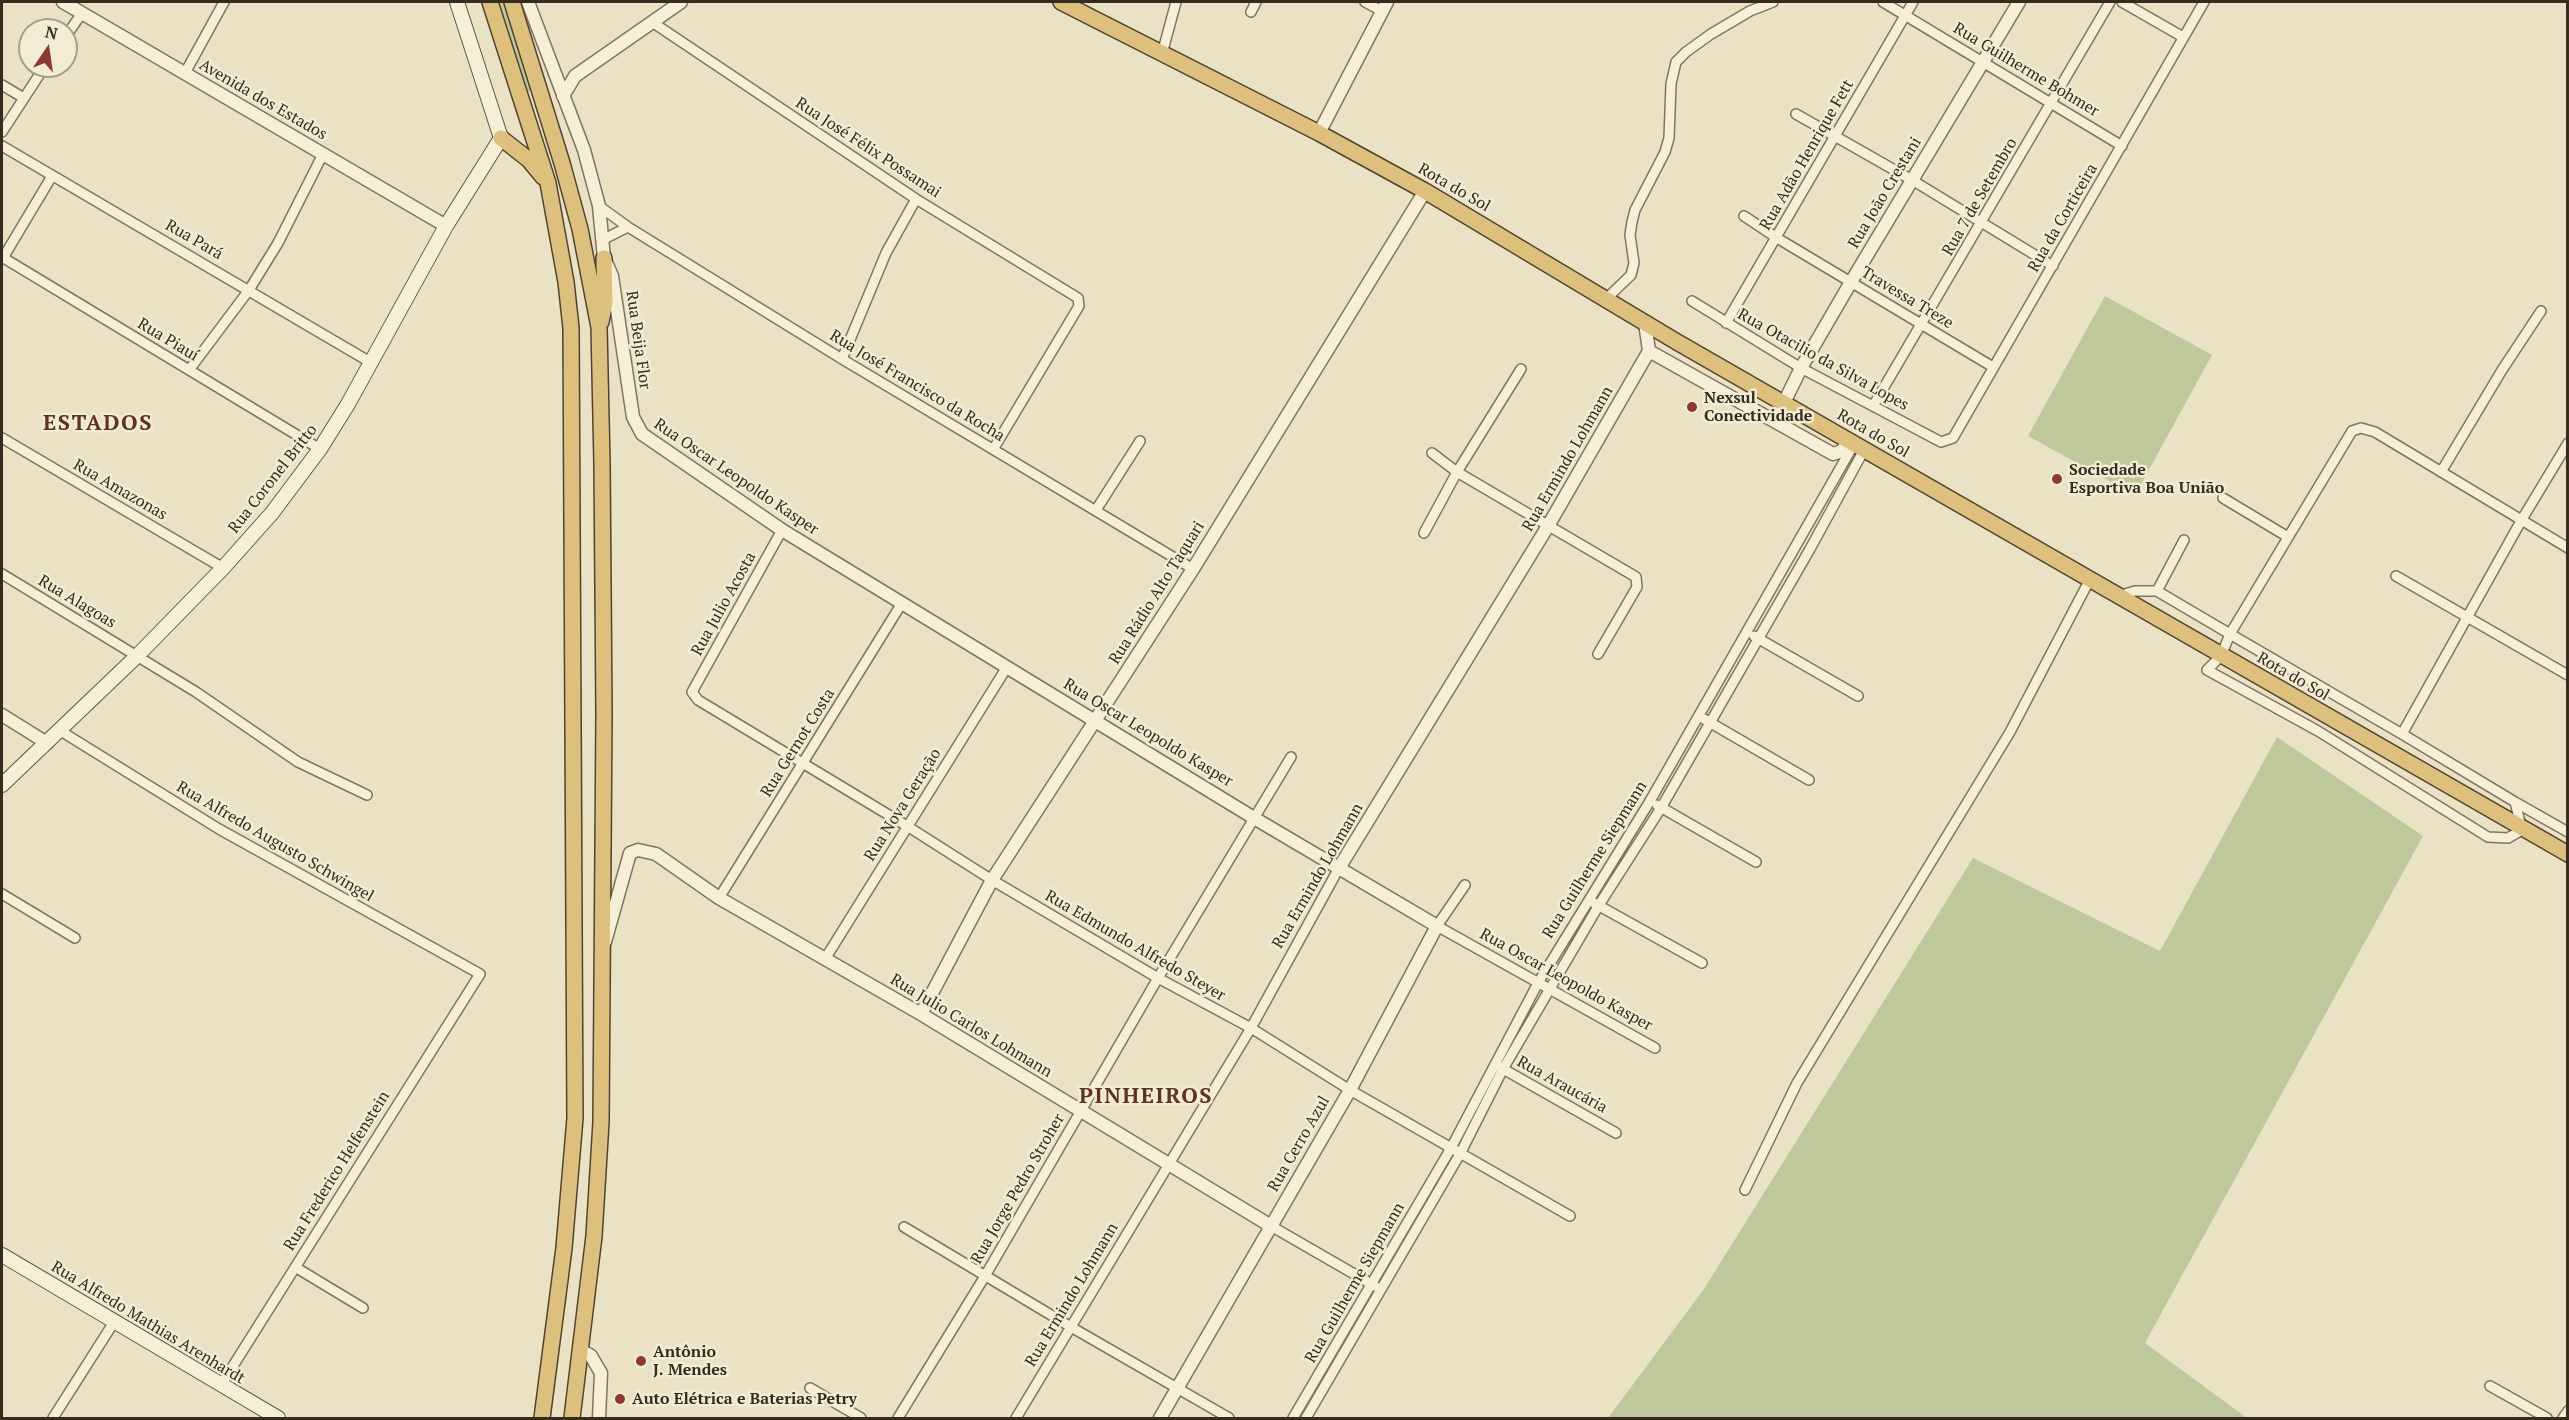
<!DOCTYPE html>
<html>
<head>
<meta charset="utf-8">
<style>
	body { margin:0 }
	#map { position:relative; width:2569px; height:1420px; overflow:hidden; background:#eae2c5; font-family:"PT Serif",serif }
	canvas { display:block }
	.frame { position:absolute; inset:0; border:3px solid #352b1f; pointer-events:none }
	.north { position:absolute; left:18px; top:18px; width:60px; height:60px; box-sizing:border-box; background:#f2ecd4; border:2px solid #a69f8c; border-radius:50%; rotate:13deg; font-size:16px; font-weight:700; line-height:24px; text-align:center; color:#352b1f }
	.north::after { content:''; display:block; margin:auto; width:21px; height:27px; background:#8e3832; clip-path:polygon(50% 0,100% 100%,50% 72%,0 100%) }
</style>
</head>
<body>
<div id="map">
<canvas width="2569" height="1420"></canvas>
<div class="frame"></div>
<div class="north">N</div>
</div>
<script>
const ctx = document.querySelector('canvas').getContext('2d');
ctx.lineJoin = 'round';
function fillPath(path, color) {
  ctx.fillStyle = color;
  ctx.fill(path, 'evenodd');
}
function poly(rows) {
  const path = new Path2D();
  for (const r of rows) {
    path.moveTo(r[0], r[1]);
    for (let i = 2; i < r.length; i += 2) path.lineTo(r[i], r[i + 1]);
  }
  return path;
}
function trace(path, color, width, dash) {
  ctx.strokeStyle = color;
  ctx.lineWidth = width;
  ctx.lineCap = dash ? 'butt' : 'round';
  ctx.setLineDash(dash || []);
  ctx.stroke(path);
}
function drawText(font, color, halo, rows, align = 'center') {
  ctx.font = font + ' "PT Serif",serif';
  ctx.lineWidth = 5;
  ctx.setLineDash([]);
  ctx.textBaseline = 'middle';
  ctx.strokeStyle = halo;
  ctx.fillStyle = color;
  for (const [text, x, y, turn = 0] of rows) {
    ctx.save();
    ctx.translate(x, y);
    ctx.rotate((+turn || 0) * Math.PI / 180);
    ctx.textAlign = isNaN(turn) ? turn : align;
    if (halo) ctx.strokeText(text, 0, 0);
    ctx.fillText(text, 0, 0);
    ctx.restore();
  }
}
fillPath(poly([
	[497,2,507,2,534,89,525,94],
	[2105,296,2212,355,2135,495,2028,436],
	[2277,737,2423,836,2145,1343,2247,1418,1608,1418,1704,1289,1973,858,2160,951]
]), '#bfc89a');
const minor = poly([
	[1365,2,1382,11],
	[1883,2,2122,146],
	[2122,2,2183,37],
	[1251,12,1256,2],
	[652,22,916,199,1078,298,1079,306,994,448],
	[66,36,82,13],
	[1162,54,1176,2],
	[185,73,224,2],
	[2,85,22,97],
	[1796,114,1912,180,2053,266],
	[2,132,45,66],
	[2,146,370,362],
	[599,206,628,227,842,359,1193,569],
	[1744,216,1777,238,1993,367],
	[602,240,628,227],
	[2,257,320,449],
	[3,258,52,176],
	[1606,299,1631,275,1634,263,1630,235,1632,222,1635,210,1665,152,1669,138,1671,84,1676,62,1686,52,1711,34,1750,11,1773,2],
	[1692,301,1801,368,1941,442,1953,438,2204,2],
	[1726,323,1913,2],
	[842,359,886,253,916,199],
	[189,370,249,290,278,243,323,154],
	[1873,406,2110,2],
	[2,438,223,568],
	[1432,453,1457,472,1636,577,1637,587,1598,654],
	[2441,472,2502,370,2541,311],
	[2223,498,2288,537],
	[1096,510,1140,441],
	[782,530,692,692,698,700,907,826,992,880,1158,978,1251,1028,1350,1090,1570,1216],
	[1424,533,1457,472,1521,369],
	[2,574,196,692,298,762,367,795],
	[2396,576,2568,675],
	[2157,591,2184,540],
	[2118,596,2135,591,2157,591,2230,634,2402,734,2515,802,2522,830,2508,838,2488,837,2318,731,2207,670,2221,656,2230,634,2352,431,2361,428,2375,432,2568,548],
	[1754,636,1858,696],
	[1704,719,1809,780],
	[59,730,219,829,480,974,221,1385],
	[2402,734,2521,521,2568,443],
	[2515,802,2568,832],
	[1657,805,1756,862],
	[1465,885,1437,926,1655,1048],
	[2,894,75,938],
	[719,898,902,603],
	[1594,903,1702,963],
	[825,959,1007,667],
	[1498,1066,1616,1133],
	[1745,1190,1797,1083,2010,732,2089,581],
	[1271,1226,1375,1286],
	[904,1227,1071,1327,1229,1418],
	[295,1267,363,1308],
	[2490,1386,2547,1418],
	[810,1388,861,1418],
	[53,1418,114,1322],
	[898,1418,985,1276,1158,978,1291,757],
	[1016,1418,1251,1028,1339,868],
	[1293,1418,1451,1148,1538,983,1650,801,1854,444],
	[1306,1418,1460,1154,1503,1069,1599,905,1661,808,1810,549,1864,450],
	[2563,1418,2568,1411]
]);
const tertiary = poly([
	[63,2,446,226],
	[528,2,584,150,599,206,604,258,612,276,633,417,642,434,782,530,1254,818,1437,926,1350,1090,1160,1418],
	[563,96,575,76,681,2],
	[1319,133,1387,2],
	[1645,323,1649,351],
	[1649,351,1833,454,1842,451,1848,440],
	[1775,421,1801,368,1851,282,2019,2],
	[2,715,47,743],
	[1339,868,1548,526,1649,351],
	[605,942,630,853,638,850,656,854,719,898,921,1014,1271,1226],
	[921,1014,992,880,1193,569,1425,191],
	[581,1350,591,1356,601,1373,599,1418]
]);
const secondary = poly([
	[2,785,137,656,223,568,272,513,320,449,348,404,446,226,501,138,457,2],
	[2,1255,278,1418]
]);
const trunk = poly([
	[490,2,548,183,566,282,571,328,575,1118,564,1248,542,1418],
	[512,2,562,163,580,229,599,327,602,463,604,713,601,1122,594,1236,572,1418],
	[1061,2,1319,133,1425,191,1677,342,2568,854],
	[501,138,529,160,543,177],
	[601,322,605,302,604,258]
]);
trace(minor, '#84745d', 12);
trace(tertiary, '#84745d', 15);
trace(secondary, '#665640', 16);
trace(trunk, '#524330', 18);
trace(minor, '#f6efd8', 9);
trace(tertiary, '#f6efd8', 12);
trace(secondary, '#f6efd8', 14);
trace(trunk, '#dec07e', 15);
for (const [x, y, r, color] of [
	[1692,407,6,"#8e3832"],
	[2057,479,6,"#8e3832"],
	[641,1361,6,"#8e3832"],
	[620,1399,6,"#8e3832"]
]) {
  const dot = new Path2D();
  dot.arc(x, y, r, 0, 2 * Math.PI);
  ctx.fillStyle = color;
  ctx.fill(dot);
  trace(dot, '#f2ecd4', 2);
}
drawText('16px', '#352b1f', '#f2ecd4', [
	["Rua Guilherme Bohmer",2026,70,31],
	["Avenida dos Estados",263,100,30],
	["Rua José Félix Possamai",868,148,33],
	["Rua Adão Henrique Fett",1807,155,-60],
	["Rota do Sol",1454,188,30],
	["Rua João Crestani",1885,193,-59],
	["Rua 7 de Setembro",1980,197,-60],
	["Rua da Corticeira",2063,218,-60],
	["Rua Pará",194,240,30],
	["Travessa Treze",1907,298,31],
	["Rua Piauí",168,340,31],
	["Rua Beija Flor",638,340,82],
	["Rua Otacilio da Silva Lopes",1823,360,29],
	["Rua José Francisco da Rocha",917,386,31],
	["Rota do Sol",1873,434,30],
	["Rua Ermindo Lohmann",1568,459,-60],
	["Rua Oscar Leopoldo Kasper",736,477,34],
	["Rua Coronel Britto",273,479,-52],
	["Rua Amazonas",120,490,30],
	["Rua Rádio Alto Taquari",1157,593,-58],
	["Rua Alagoas",77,602,31],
	["Rua Julio Acosta",724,604,-61],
	["Rota do Sol",2293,677,30],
	["Rua Oscar Leopoldo Kasper",1148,733,31],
	["Rua Gernot Costa",798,743,-58],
	["Rua Nova Geração",903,805,-58],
	["Rua Alfredo Augusto Schwingel",275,842,30],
	["Rua Guilherme Siepmann",1595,860,-58],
	["Rua Ermindo Lohmann",1318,876,-60],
	["Rua Edmundo Alfredo Steyer",1135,946,30],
	["Rua Oscar Leopoldo Kasper",1566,980,29],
	["Rua Julio Carlos Lohmann",971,1026,31],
	["Rua Araucária",1562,1085,29],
	["Rua Cerro Azul",1299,1144,-60],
	["Rua Frederico Helfenstein",337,1171,-58],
	["Rua Jorge Pedro Stroher",1018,1189,-60],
	["Rua Guilherme Siepmann",1355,1283,-60],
	["Rua Ermindo Lohmann",1072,1295,-59],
	["Rua Alfredo Mathias Arenhardt",148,1323,31]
]);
drawText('bold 16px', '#352b1f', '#f2ecd4', [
	["Nexsul",1704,398],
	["Conectividade",1704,416],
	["Sociedade",2069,470],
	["Esportiva Boa União",2069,488],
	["Antônio",653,1352],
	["J. Mendes",653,1370],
	["Auto Elétrica e Baterias Petry",632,1399]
], 'left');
ctx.letterSpacing = '1.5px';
drawText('bold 22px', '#5e3322', '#f2ecd4', [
	["ESTADOS",98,424],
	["PINHEIROS",1146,1097]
]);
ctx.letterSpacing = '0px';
</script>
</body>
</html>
